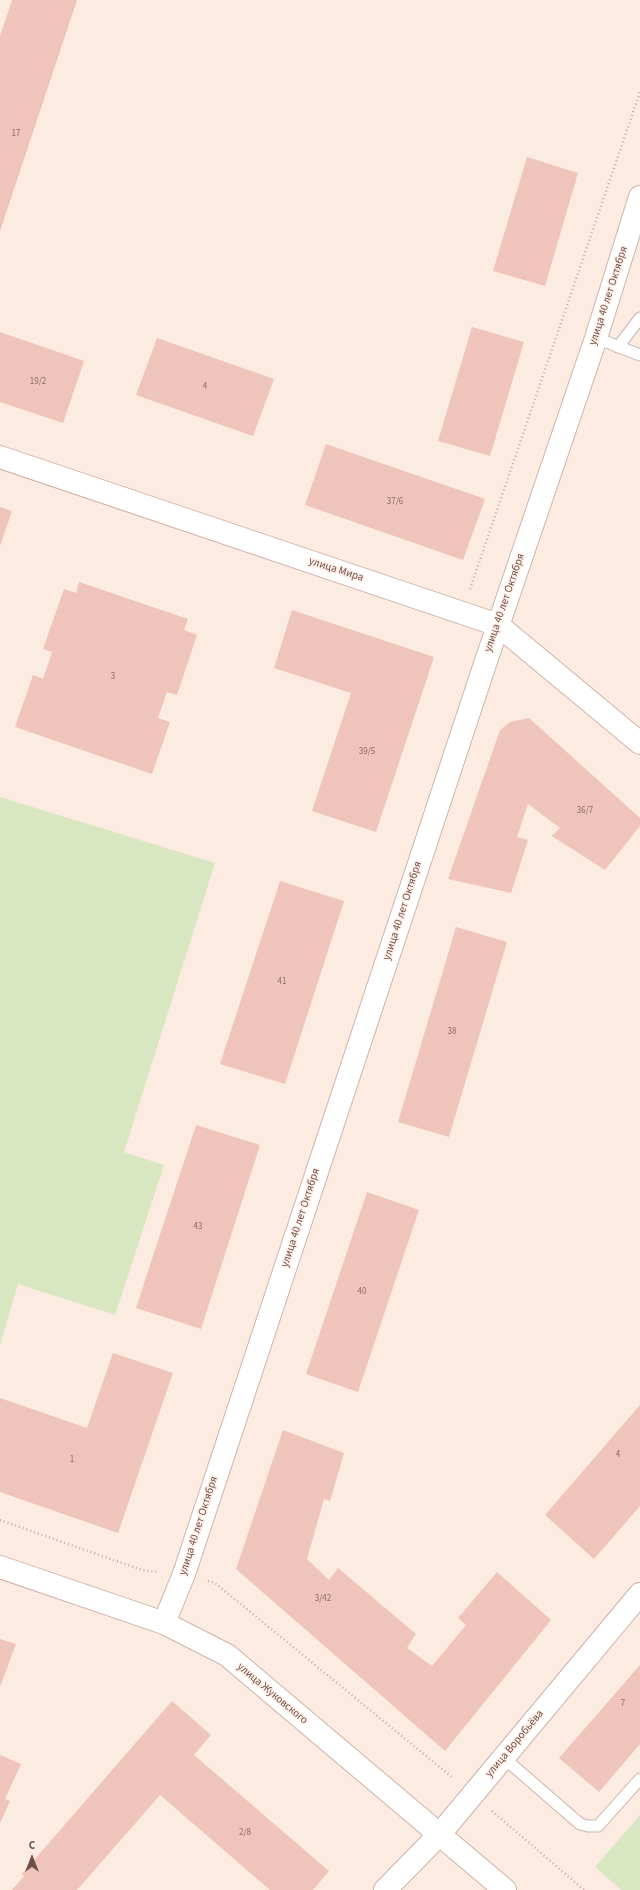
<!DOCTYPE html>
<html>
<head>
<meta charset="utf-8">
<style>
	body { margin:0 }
	#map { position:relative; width:640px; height:1890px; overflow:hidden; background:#fbebe1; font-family:"Source Sans 3",sans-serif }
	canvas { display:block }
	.north { position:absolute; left:12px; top:1838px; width:40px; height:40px; -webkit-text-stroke:3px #fef0e7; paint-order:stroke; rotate:0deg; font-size:11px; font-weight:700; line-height:16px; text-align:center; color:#714f49 }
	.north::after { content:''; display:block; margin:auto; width:14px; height:18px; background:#714f49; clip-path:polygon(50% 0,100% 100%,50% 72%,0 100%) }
</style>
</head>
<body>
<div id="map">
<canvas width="640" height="1890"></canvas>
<div class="north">С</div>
</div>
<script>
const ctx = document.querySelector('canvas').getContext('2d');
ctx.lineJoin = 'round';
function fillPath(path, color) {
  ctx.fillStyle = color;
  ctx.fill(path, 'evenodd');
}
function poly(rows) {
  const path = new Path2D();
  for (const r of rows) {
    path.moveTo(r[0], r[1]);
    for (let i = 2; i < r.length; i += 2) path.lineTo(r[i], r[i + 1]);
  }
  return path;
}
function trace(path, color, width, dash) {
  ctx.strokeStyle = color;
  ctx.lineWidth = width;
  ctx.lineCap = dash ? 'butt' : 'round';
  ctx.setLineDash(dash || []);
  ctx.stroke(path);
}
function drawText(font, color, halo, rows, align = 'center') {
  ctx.font = font + ' "Source Sans 3",sans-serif';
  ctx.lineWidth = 3;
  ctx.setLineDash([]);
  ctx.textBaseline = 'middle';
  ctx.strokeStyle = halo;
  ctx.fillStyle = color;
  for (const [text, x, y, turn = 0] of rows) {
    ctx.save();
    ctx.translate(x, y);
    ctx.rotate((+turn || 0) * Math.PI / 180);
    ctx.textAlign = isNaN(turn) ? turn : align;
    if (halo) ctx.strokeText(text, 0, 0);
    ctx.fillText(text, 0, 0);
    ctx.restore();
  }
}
fillPath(poly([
	[0,797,215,863,124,1152,164,1165,115,1315,18,1284,0,1345],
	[640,1815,640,1890,621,1890,595,1867]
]), '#d8e7c1');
fillPath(poly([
	[12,0,77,0,0,231,0,36],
	[527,157,578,173,545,286,493,271],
	[472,327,524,342,490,456,438,441],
	[0,332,84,361,63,423,0,402],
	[157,338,274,379,253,436,136,395],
	[326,444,485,499,463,560,305,505],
	[0,507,12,511,0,546],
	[79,582,188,619,184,630,197,635,177,695,167,692,158,718,170,722,152,774,15,727,33,675,43,679,52,652,43,649,64,589,76,593],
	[292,610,434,657,376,832,312,811,351,693,274,668],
	[529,718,640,818,640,826,605,870,552,836,560,828,528,804,517,837,528,840,511,893,448,879,500,730,510,722],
	[280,881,344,901,285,1084,220,1064],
	[456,927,507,942,449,1137,398,1122],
	[196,1125,260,1145,201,1329,136,1308],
	[367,1192,419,1210,358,1392,306,1374],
	[113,1353,173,1373,118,1533,0,1492,0,1398,87,1428],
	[640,1405,640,1506,594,1559,545,1515],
	[283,1430,344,1453,330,1501,324,1499,307,1559,329,1580,338,1568,416,1634,407,1648,432,1666,466,1625,458,1618,497,1572,551,1620,445,1751,236,1569],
	[0,1639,16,1644,0,1687],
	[640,1665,640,1744,599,1792,559,1758],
	[172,1701,211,1735,194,1755,329,1871,313,1890,270,1890,160,1795,77,1890,12,1890,24,1876,22,1874],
	[0,1755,21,1764,5,1799,10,1801,0,1823]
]), '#efc4ba');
const lane = poly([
	[596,338,640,355],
	[618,347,640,318],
	[504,1758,580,1824,588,1826,598,1826,640,1779]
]);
const street = poly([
	[164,1623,184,1574,484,667,596,338,640,197],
	[385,1890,439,1835,640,1594]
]);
const secondary = poly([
	[0,457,498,625,640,743],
	[0,1567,164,1623,227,1655,505,1890]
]);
trace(lane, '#cdb3ab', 13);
trace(street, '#cdb3ab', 24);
trace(secondary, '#d0b2a9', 24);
trace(poly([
	[470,589,640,92],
	[0,1520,142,1570,158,1572],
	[208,1581,215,1583,453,1778],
	[492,1811,584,1890]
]), '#d3a79e', 2.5, [1, 3]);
trace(lane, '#fff', 11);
trace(street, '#fff', 22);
trace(secondary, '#fff', 22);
drawText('9px', '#906c65', null, [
	["17",16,134],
	["19/2",38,382],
	["4",205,387],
	["37/6",395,502],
	["3",113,677],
	["39/5",367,752],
	["36/7",585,811],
	["41",282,982],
	["38",452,1032],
	["43",198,1227],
	["40",362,1292],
	["4",618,1455],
	["1",72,1460],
	["3/42",323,1599],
	["7",623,1704],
	["2/8",245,1833]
]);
drawText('11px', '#714f49', '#fef0e7', [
	["улица 40 лет Октября",609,296,-72],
	["улица Мира",336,570,18],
	["улица 40 лет Октября",505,603,-71],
	["улица 40 лет Октября",403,911,-72],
	["улица 40 лет Октября",301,1218,-72],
	["улица 40 лет Октября",199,1526,-72],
	["улица Жуковского",272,1694,40],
	["улица Воробьёва",515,1744,-50]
]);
</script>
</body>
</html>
